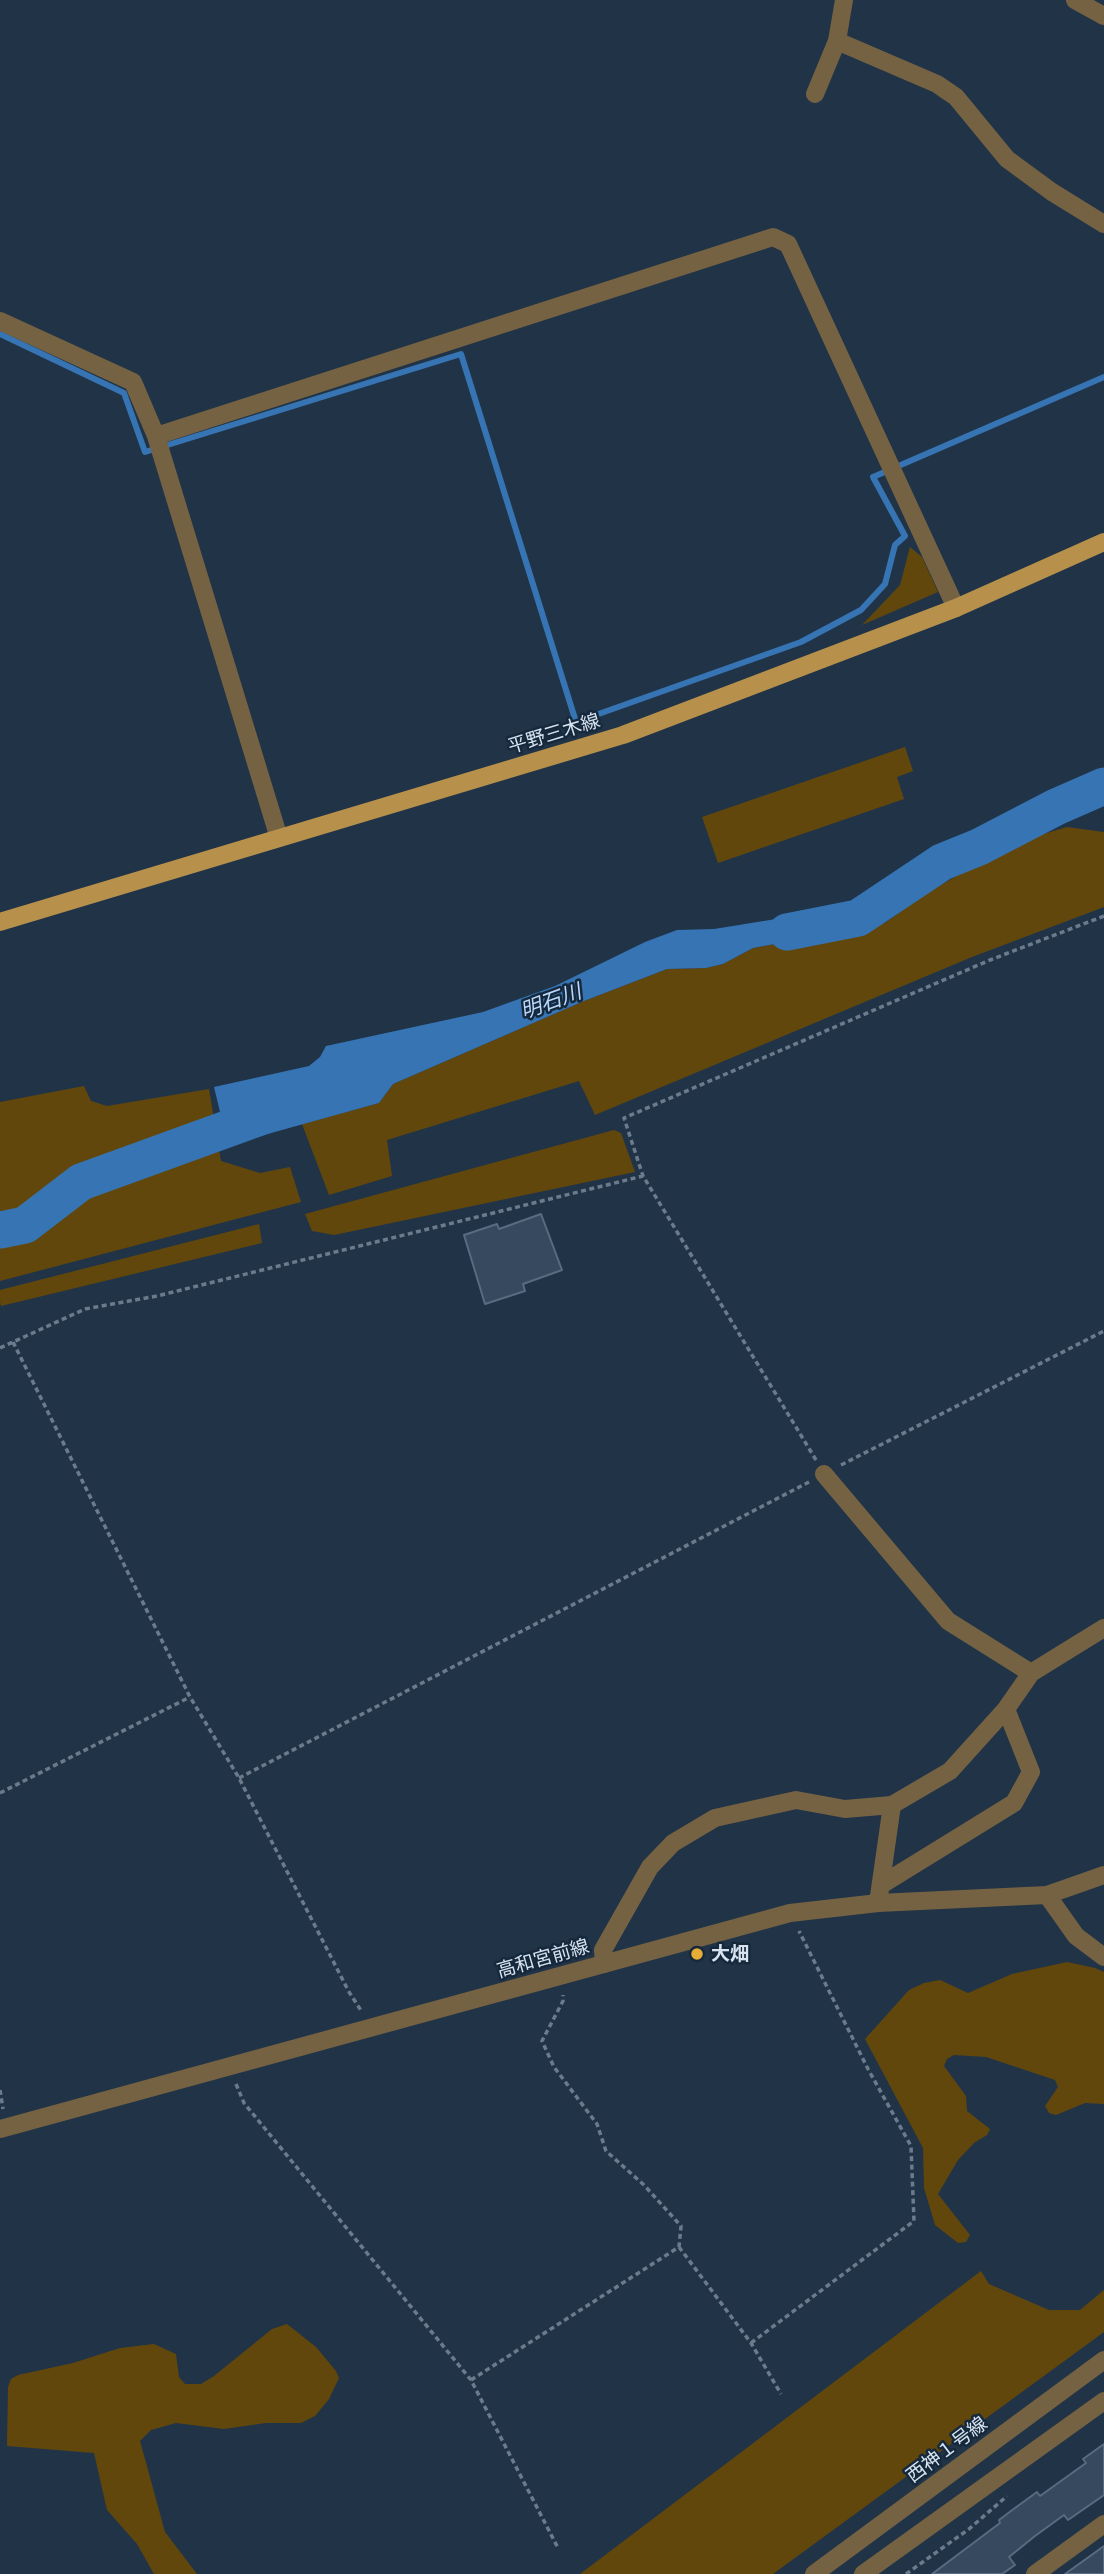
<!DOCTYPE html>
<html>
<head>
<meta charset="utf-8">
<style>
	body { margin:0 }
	canvas { display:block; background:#203347 }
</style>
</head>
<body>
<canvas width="1104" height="2574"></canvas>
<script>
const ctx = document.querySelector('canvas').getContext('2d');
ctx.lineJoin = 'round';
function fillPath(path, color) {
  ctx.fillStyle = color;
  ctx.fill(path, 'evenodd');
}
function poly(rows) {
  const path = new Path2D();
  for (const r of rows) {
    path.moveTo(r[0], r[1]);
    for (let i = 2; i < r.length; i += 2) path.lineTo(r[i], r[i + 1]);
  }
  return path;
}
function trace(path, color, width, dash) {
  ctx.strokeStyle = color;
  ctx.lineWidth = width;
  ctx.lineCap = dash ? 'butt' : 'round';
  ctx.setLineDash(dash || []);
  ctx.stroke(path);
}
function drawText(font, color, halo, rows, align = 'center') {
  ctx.font = font + ' Raleway,"Noto Sans JP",sans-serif';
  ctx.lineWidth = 5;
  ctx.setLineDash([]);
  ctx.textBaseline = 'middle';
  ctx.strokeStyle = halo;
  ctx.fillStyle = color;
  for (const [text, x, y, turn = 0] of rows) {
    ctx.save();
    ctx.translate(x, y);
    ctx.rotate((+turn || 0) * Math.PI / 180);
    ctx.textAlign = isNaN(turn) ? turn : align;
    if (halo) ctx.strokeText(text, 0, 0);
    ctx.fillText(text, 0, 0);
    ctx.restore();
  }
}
fillPath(poly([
	[910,547,922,557,938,592,862,625,900,585],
	[905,747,913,771,897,777,904,799,718,863,702,817],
	[1067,827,1104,832,1104,907,972,957,595,1115,579,1081,387,1140,392,1176,329,1195,302,1124,379,1103,393,1084,584,1001,667,969,706,968,723,964,753,948,802,939,837,927,885,923,925,894,1016,842],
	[84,1086,91,1101,107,1106,209,1089,221,1161,260,1173,290,1167,301,1202,0,1281,0,1102],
	[614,1130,621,1133,635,1172,334,1235,312,1231,305,1214],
	[259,1224,262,1243,1,1306,0,1302,0,1290],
	[1067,1962,1095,1968,1104,1972,1104,2104,1085,2103,1056,2115,1049,2113,1045,2106,1058,2087,1055,2080,986,2057,954,2055,947,2059,944,2066,966,2096,967,2111,990,2129,987,2135,974,2143,958,2160,938,2194,970,2235,966,2242,958,2243,935,2225,924,2188,923,2148,865,2039,909,1990,924,1983,940,1980,968,1993,1012,1974],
	[981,2271,989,2284,1049,2310,1080,2310,1104,2290,1104,2332,773,2574,580,2574],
	[287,2324,316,2347,336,2371,339,2378,329,2399,315,2416,301,2423,266,2423,224,2429,176,2423,151,2430,140,2441,165,2532,197,2574,154,2574,137,2544,107,2510,94,2453,7,2446,8,2387,11,2379,18,2375,73,2363,120,2348,154,2344,176,2354,179,2377,185,2384,201,2384,214,2376,272,2329]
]), '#62470c');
fillPath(poly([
	[832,910,837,927,802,939,753,948,723,964,706,968,667,969,584,1001,393,1084,379,1103,228,1145,214,1087,309,1066,320,1057,326,1046,483,1012,555,986,645,942,677,930,714,929]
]), '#3674b3');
trace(poly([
	[0,334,124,393,145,452,461,354,576,722,801,642,861,610,885,584,895,545,905,536,873,477,1104,377]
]), '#3674b3', 6);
trace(poly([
	[787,932,858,918,942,862,979,847,1056,807,1104,786],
	[0,1230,25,1225,81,1182,271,1113]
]), '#3674b3', 37);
const building = poly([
	[541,1214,562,1270,523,1284,525,1291,485,1304,464,1235,497,1224,499,1229,541,1214],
	[1104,2444,1104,2495,1068,2520,1064,2515,1035,2536,1009,2557,1015,2565,1002,2574,932,2574,1000,2523,999,2520,1015,2508,1037,2492,1040,2496,1086,2463,1083,2459,1104,2444],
	[1104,2546,1104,2574,1065,2574,1104,2546]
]);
fillPath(building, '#36495e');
trace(building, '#576b81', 2);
trace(poly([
	[13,1342,190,1697,239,1778,349,1992,362,2012],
	[0,1348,85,1309,157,1296,643,1176],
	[816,1460,643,1176,624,1118,990,960,1104,916],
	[841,1465,1104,1331],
	[239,1778,809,1482],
	[0,1793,190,1697],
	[236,2084,244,2103,471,2380,558,2548],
	[0,2090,3,2109],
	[679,2247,751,2343,781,2394],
	[751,2343,914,2221,911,2146,868,2069,799,1931],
	[471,2380,679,2247,681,2226,644,2185,606,2151,597,2124,554,2067,542,2041,563,2001,563,1995],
	[906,2574,969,2529,1007,2496]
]), '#6b7b8c', 3.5, [5, 3.5]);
trace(poly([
	[1075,0,1104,16],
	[837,41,937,84,956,97,1007,159,1052,192,1104,224],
	[815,94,837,41,844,0],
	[0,321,133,382,156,436,279,838],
	[156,436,773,237,788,244,956,608],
	[824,1474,948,1621,1031,1673,1104,1628],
	[881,1885,1014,1803,1031,1772,1006,1709],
	[1047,1895,1076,1936,1104,1957],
	[878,1903,892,1805,950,1771,1006,1709,1031,1673],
	[604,1964,603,1950,650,1867,673,1843,715,1818,796,1800,845,1809,892,1805],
	[1035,2574,1104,2524]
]), '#756242', 18);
trace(poly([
	[0,2129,790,1913,878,1903,1047,1895,1104,1875],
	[814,2574,1104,2360],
	[863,2574,1104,2401]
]), '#756242', 18);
trace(poly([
	[0,922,623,735,956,608,1104,542]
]), '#b7914b', 18);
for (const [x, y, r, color] of [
	[697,1954,7,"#e6ad36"]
]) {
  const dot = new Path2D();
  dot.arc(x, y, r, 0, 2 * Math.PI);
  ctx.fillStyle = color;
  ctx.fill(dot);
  trace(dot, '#16293c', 2.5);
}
drawText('19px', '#d7e3f0', '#16293c', [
	["平野三木線",554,734,-17],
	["高和宮前線",543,1959,-16],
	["西神１号線",947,2450,-37]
]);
drawText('bold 19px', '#d7e3f0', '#16293c', [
	["大畑",711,1954]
], 'left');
drawText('italic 21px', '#b9d8fb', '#16293c', [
	["明石川",551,1002,-20]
]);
</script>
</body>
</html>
